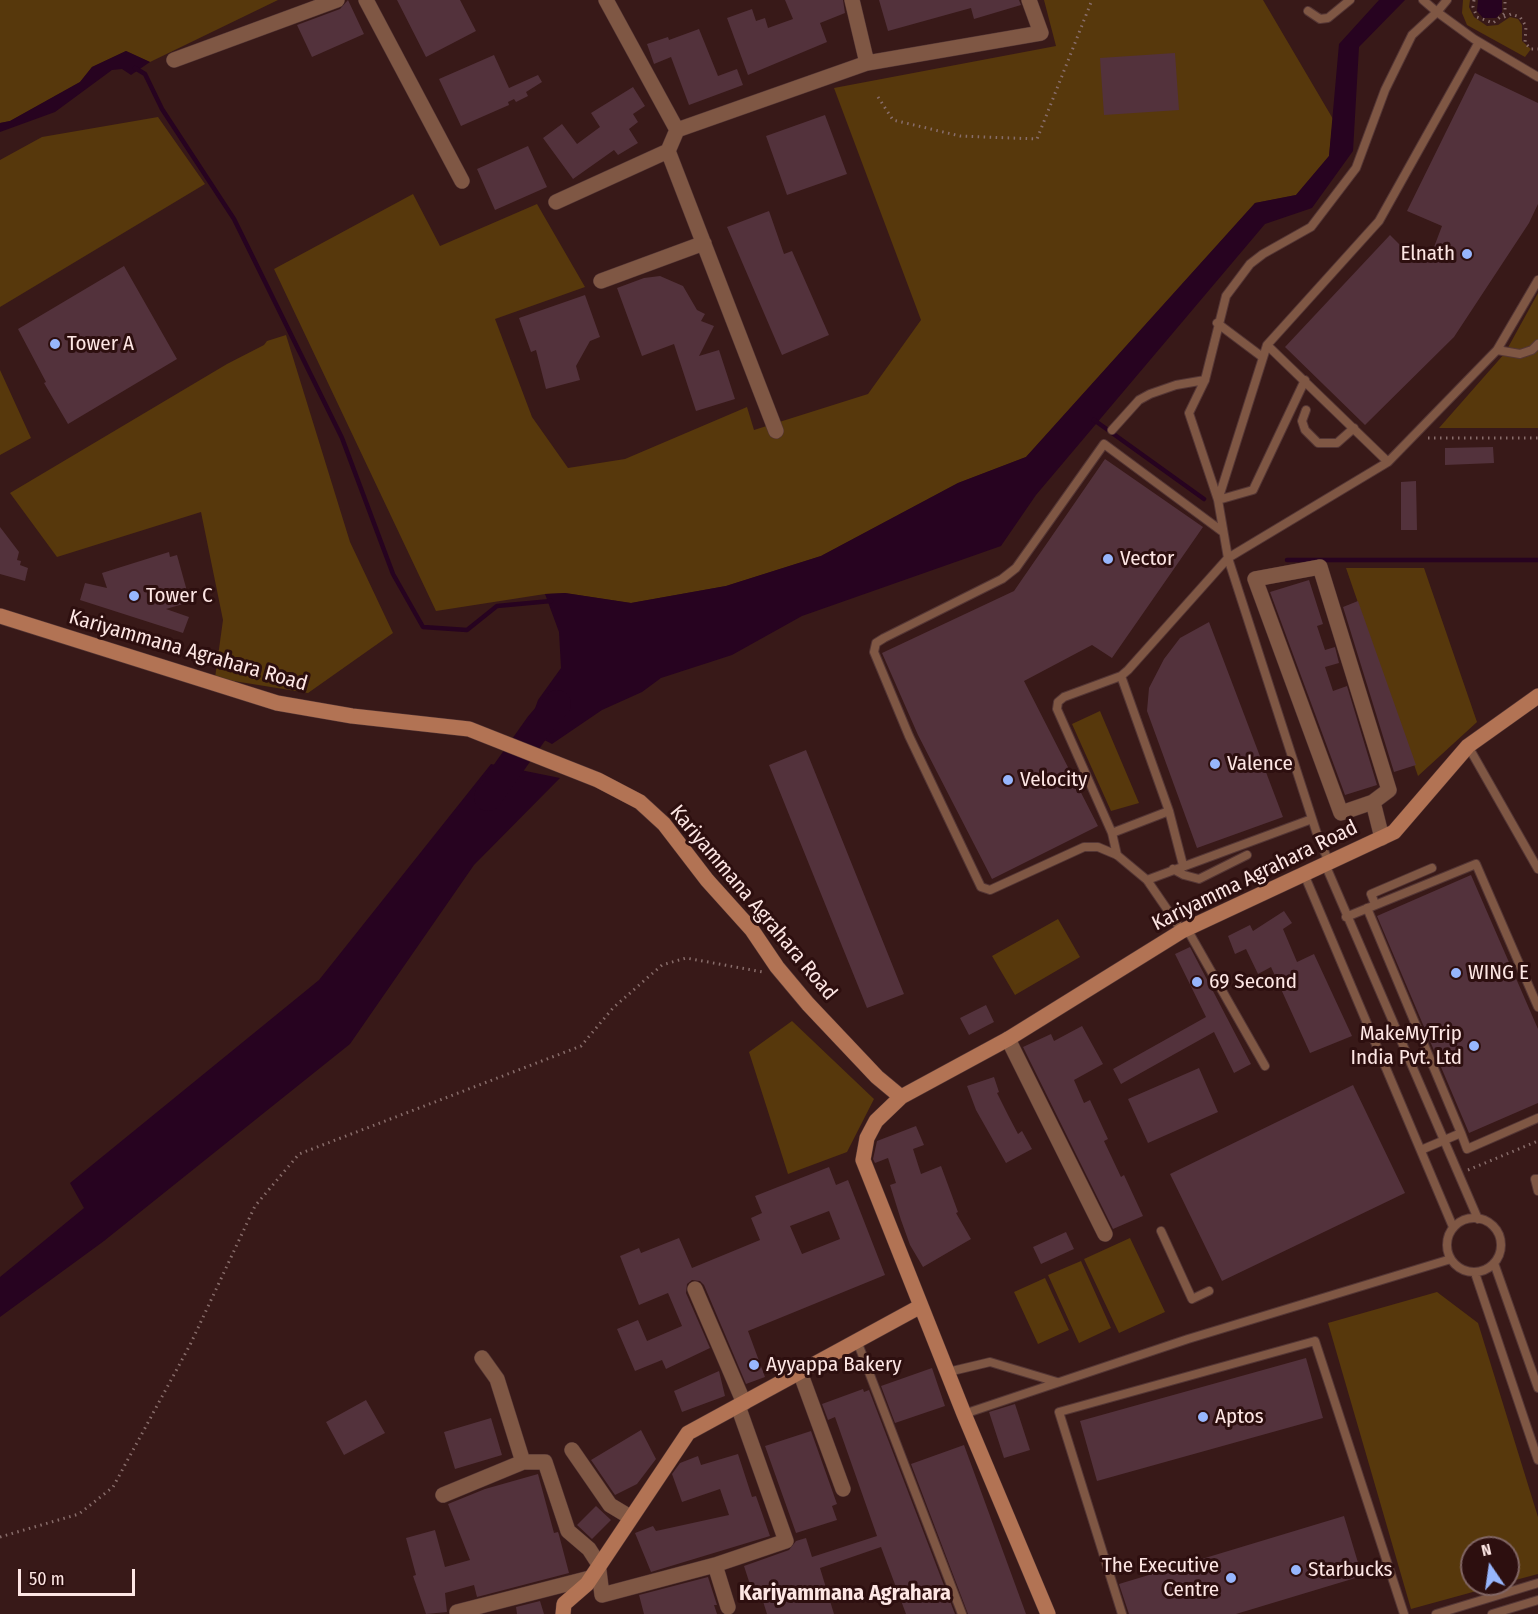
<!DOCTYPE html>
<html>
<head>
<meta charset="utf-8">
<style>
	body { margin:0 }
	#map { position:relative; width:1538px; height:1614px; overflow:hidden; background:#381918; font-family:"Fira Sans Condensed",sans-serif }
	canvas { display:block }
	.north { position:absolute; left:1460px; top:1536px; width:60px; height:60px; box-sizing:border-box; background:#2d0f0f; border:2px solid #806564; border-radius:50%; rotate:347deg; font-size:16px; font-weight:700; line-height:24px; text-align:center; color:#fde6e4 }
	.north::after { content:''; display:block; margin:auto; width:21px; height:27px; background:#97b6fd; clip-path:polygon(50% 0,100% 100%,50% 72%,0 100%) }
	.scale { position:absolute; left:18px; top:1569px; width:117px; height:27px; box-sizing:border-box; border:3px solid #fde6e4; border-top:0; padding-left:8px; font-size:18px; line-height:21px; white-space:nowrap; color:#fde6e4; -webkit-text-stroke:4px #2d0f0f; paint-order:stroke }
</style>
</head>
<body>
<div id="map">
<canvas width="1538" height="1614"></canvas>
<div class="north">N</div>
<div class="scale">50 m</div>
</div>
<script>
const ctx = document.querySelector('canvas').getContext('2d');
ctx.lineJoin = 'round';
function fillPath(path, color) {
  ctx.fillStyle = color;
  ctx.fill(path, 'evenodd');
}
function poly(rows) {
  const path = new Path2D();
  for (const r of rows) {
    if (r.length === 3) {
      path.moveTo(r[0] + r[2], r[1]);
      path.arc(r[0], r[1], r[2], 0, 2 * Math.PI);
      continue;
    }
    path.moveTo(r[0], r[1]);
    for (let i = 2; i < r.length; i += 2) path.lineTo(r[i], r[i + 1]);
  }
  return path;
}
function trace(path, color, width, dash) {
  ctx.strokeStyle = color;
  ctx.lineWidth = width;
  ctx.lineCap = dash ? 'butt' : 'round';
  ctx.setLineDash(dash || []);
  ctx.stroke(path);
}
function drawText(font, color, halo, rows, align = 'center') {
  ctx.font = font + ' "Fira Sans Condensed",sans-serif';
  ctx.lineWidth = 6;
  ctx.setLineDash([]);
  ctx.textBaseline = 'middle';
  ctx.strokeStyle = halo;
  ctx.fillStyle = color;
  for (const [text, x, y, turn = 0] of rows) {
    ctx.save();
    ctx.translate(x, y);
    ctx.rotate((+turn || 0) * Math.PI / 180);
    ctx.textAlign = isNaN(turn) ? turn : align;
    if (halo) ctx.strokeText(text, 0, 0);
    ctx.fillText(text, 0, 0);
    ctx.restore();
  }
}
fillPath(poly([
	[0,0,278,0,150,62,126,51,92,67,80,82,10,121,0,123],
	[1044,0,1263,0,1333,119,1329,156,1296,195,1255,203,1026,457,958,483,821,556,726,586,631,603,565,593,545,594,436,611,274,269,413,194,440,246,537,204,585,287,495,319,532,417,568,468,625,459,747,407,754,430,868,394,921,320,834,88,1056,46],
	[1463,0,1470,0,1469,7,1474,17,1487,26,1498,25,1510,17,1518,19,1522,25,1522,41,1531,49,1525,57,1467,25,1462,13],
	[158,117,205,184,0,307,0,160,42,137],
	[1538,293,1538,428,1439,428,1505,353],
	[286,335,350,542,393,633,308,693,215,678,223,620,201,512,57,557,10,493,227,364,264,345,267,341],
	[0,370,31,438,0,455],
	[1346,568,1424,568,1477,722,1418,776],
	[1100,711,1139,803,1111,811,1072,724],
	[1058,919,1080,957,1015,995,992,956],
	[792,1021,874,1099,847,1152,788,1174,749,1052],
	[1130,1238,1165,1312,1119,1333,1084,1259],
	[1081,1261,1111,1328,1079,1343,1048,1275],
	[1045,1278,1069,1330,1038,1344,1014,1292],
	[1437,1292,1478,1323,1538,1517,1538,1574,1508,1582,1508,1548,1472,1548,1472,1584,1502,1584,1411,1609,1328,1323]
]), '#57380c');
fillPath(poly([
	[1379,0,1405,0,1359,47,1353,151,1312,208,1265,224,1036,495,1001,546,802,616,732,655,661,678,642,692,602,710,552,744,527,731,538,700,561,668,559,632,545,594,565,593,631,603,726,586,821,556,958,483,1026,457,1255,203,1296,195,1329,156,1339,44],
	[1478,0,1502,0,1502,12,1496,18,1483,18,1477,11],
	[126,51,150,62,131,75,122,69,112,70,55,112,0,132,0,123,10,121,80,82,92,67],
	[491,764,560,778,474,865,350,1044,104,1241,0,1317,0,1277,84,1208,70,1183,319,980]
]), '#270320');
trace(poly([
	[135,68,145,74,162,109,234,219,342,438,393,574,423,627,467,630,497,606,551,601],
	[1094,420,1204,499],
	[1287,560,1538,560]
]), '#270320', 4.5);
trace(poly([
	[488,797,539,725,557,704]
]), '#270320', 28);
fillPath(poly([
	[348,0,364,34,312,57,297,25,340,9],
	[397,0,460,0,476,31,426,57],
	[785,0,843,0,845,13,820,23,827,42,748,75,727,18,752,9,756,21,765,18,768,28,793,19],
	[879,0,1019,0,1021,5,974,19,971,8,888,31],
	[699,29,718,76,737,69,743,85,689,105,671,57,654,64,647,44,668,37,669,40],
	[1175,53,1179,110,1104,115,1100,58],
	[494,55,509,88,538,75,542,82,526,92,528,96,516,102,514,99,508,102,509,105,461,126,439,79],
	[1475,73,1538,103,1538,204,1529,223,1454,337,1365,425,1285,347,1390,235,1417,262,1434,247,1442,226,1407,211],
	[633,87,645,106,633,114,638,122,629,129,638,143,618,155,614,150,573,179,543,138,562,124,577,144,600,127,591,113],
	[825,115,847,174,787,195,766,136],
	[528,146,547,187,495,210,477,169],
	[769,211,784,254,792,251,829,335,782,355,727,227],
	[124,266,177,359,68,424,44,383,46,382,18,329],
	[660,276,683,286,697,310,705,314,701,321,714,326,699,356,719,350,735,399,696,411,674,344,642,356,617,288,644,278],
	[585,295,600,337,590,341,576,366,580,380,546,389,536,350,531,352,519,318],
	[1493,447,1494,463,1445,465,1445,448],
	[1105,459,1203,527,1112,658,1092,645,1024,681,1098,826,992,879,918,735,882,653,1014,591],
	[1416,481,1417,530,1401,530,1401,482],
	[0,527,19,552,17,560,21,561,20,565,28,568,25,581,0,574],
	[169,552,170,557,177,555,190,602,166,609,189,617,183,633,80,600,85,583,107,588,102,573],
	[1309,580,1323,624,1317,626,1325,650,1335,647,1339,663,1325,667,1333,691,1347,686,1377,785,1345,795,1270,592],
	[1358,601,1416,765,1394,772,1343,607],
	[1209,622,1283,817,1197,848,1147,711,1149,688,1164,659,1180,638],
	[806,750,904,994,867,1008,769,765],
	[1471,875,1538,1029,1538,1103,1469,1133,1377,916],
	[1284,911,1292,923,1283,929,1297,962,1314,954,1352,1036,1310,1053,1271,967,1258,974,1246,949,1235,954,1228,936,1250,925,1253,931],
	[1190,947,1251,1064,1234,1073,1214,1032,1121,1084,1113,1069,1206,1017,1175,954],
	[986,1005,994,1022,969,1035,960,1018],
	[1082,1026,1103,1064,1074,1080,1084,1103,1090,1100,1108,1139,1104,1141,1121,1177,1124,1175,1143,1216,1113,1229,1023,1047,1051,1034,1054,1041],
	[1199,1068,1218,1112,1148,1143,1128,1099],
	[994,1077,999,1092,997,1093,1008,1115,1018,1134,1022,1131,1032,1149,1006,1163,976,1110,967,1086],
	[1353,1085,1405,1193,1222,1281,1170,1174],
	[916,1126,924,1145,913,1149,921,1174,941,1166,958,1212,956,1213,971,1239,923,1267,910,1245,901,1220,890,1185,896,1183,888,1158,875,1163,873,1159,877,1141],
	[829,1167,836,1185,848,1180,885,1275,748,1331,765,1377,746,1384,704,1285,700,1281,692,1280,687,1284,686,1293,710,1348,666,1369,662,1360,635,1371,617,1329,638,1320,647,1341,682,1326,668,1293,639,1305,620,1256,639,1248,641,1253,679,1238,692,1268,760,1240,751,1218,762,1213,755,1196],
	[829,1211,840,1239,802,1254,790,1226],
	[1066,1232,1074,1249,1041,1264,1033,1247],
	[1306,1358,1323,1418,1097,1481,1080,1421],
	[932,1368,945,1406,895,1423,881,1386],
	[719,1371,725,1396,682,1412,674,1391],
	[863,1389,864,1392,869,1390,955,1614,906,1614,881,1547,820,1568,834,1614,767,1614,761,1595,754,1597,744,1566,789,1550,796,1541,806,1538,812,1557,877,1536,835,1417,828,1420,822,1404],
	[366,1400,385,1433,344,1455,326,1422],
	[1015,1404,1030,1450,1004,1458,989,1412],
	[491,1418,502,1455,455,1469,444,1432],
	[641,1430,656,1459,637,1484,615,1495,591,1460],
	[811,1431,837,1504,832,1506,837,1520,796,1533,765,1446],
	[964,1445,1026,1614,968,1614,911,1464],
	[738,1454,752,1497,756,1496,770,1536,651,1572,635,1533,653,1526,656,1531,729,1515,720,1489,682,1502,672,1474,680,1463,698,1456,701,1465],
	[538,1474,554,1533,558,1532,559,1535,569,1573,477,1597,474,1585,445,1593,447,1612,426,1614,413,1576,416,1575,406,1538,435,1530,445,1567,470,1560,448,1504,485,1489],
	[596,1506,611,1520,592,1539,577,1525],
	[1344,1516,1362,1576,1236,1614,1129,1614,1119,1584],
	[708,1577,717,1605,714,1605,717,1614,644,1614,639,1595],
	[540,1601,544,1614,517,1614,516,1607]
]), '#53323c');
const lane = poly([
	[1447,0,1437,12,1474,39,1538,77],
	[1308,11,1320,19,1328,18,1350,0],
	[1217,323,1261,356],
	[1267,345,1388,462],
	[1497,350,1520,354,1532,350,1538,344],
	[1306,410,1302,421,1305,430,1318,443,1337,443,1354,428],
	[1112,430,1139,400,1150,394,1176,385,1205,380],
	[1218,500,1267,345,1379,221,1479,42],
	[1218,500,1253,490,1305,380],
	[1121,676,1169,811,1183,865],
	[1468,746,1538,869],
	[1112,833,1169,811],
	[1117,855,1112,833,1057,709,1058,702,1064,697,1121,676,1128,670,1228,558,1388,462,1497,350,1538,280],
	[1329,862,1318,837,1228,558,1218,500,1189,413,1205,380,1226,296,1250,264,1263,254,1311,227,1356,168,1385,90,1412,35,1437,12,1423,0],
	[1325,864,1478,1219],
	[1173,869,1184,875,1199,879,1247,855],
	[1304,874,1453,1227],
	[1147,880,1312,819],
	[1375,904,1371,894,1432,868],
	[1367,908,1461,1133,1421,1150],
	[1346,917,1476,864,1538,1007],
	[1187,929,1265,1066],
	[1182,931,1147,880,1117,855,1098,847,1084,847,990,890,981,887,909,736,874,652,876,643,884,638,1002,579,1016,568,1104,444,1223,532],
	[1461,1133,1467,1149,1538,1118],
	[1538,1179,1535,1179,1538,1191],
	[1474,1245,27],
	[1161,1231,1192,1299,1209,1291],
	[1494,1263,1538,1388],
	[1475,1273,1538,1460],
	[857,1341,962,1614],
	[948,1372,990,1362,1057,1382],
	[964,1414,1188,1339,1451,1259],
	[1122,1614,1059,1412,1315,1341,1404,1614],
	[1436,1614,1538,1583],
	[1492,1614,1538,1600]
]);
const street = poly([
	[366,0,462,181],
	[606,0,677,130,867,63,1041,33,1029,0],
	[852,0,867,63],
	[174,60,337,0],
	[677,130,668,151,776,431],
	[556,202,668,151],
	[601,281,704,243],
	[1320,567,1389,790,1373,802,1341,813,1255,579,1320,567],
	[1373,802,1382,838],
	[1008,1039,1105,1234],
	[695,1289,744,1403],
	[482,1358,497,1379,523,1462],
	[800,1372,843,1489],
	[572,1450,610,1505,630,1517],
	[443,1495,523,1462,545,1462,568,1531,589,1549,598,1563,602,1595,715,1565,786,1541,738,1406],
	[715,1565,728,1607],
	[457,1612,590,1578]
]);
const secondary = poly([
	[0,616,277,703,352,716,469,729,598,780,640,802,664,824,707,880,752,930,777,967,808,1004,877,1077,901,1097],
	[563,1614,564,1604,587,1584,688,1433,921,1306],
	[1048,1614,964,1414,863,1160,867,1138,876,1121,901,1097,1008,1039,1182,931,1394,832,1468,746,1538,696]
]);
trace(lane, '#543635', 10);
trace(street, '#543635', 16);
trace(secondary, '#543635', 16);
trace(poly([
	[1474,0,1473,7,1477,17,1493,23,1505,13,1505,0],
	[1504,17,1511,14,1520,17,1526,26,1525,43,1531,49,1538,49],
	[878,97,893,120,960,136,1037,139,1092,0],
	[1428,438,1538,438],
	[1468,1170,1538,1141],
	[0,1537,79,1514,113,1487,190,1345,255,1206,299,1154,581,1046,613,1008,662,965,686,958,763,972]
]), '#886d6b', 3, [1.5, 4.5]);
trace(lane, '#7f5744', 8);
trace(street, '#7f5744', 15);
trace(secondary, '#b27354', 15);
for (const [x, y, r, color] of [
	[1467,254,6,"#97b6fd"],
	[55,344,6,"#97b6fd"],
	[1108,559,6,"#97b6fd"],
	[134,596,6,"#97b6fd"],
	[1215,764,6,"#97b6fd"],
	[1008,780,6,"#97b6fd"],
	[1456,973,6,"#97b6fd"],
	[1197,982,6,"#97b6fd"],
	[1474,1046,6,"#97b6fd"],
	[754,1365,6,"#97b6fd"],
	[1203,1417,6,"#97b6fd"],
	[1296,1570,6,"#97b6fd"],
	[1231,1578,6,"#97b6fd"]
]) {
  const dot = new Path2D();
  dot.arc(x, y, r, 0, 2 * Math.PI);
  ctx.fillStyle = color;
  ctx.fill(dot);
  trace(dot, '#2d0f0f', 2);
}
drawText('21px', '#fde6e4', '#2d0f0f', [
	["Elnath",1455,254,"right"],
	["Tower A",67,344],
	["Vector",1120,559],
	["Tower C",146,596],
	["Valence",1227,764],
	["Velocity",1020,780],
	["WING E",1468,973],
	["69 Second",1209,982],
	["MakeMyTrip",1462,1034,"right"],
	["India Pvt. Ltd",1462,1058,"right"],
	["Ayyappa Bakery",766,1365],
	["Aptos",1215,1417],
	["The Executive",1219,1566,"right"],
	["Centre",1219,1590,"right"],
	["Starbucks",1308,1570]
], 'left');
drawText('21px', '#fde6e4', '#2d0f0f', [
	["Kariyammana Agrahara Road",188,651,16],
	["Kariyamma Agrahara Road",1255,876,-26],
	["Kariyammana Agrahara Road",753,903,50]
]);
drawText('bold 22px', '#fde6e4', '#2d0f0f', [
	["Kariyammana Agrahara",845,1594]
]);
</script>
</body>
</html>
